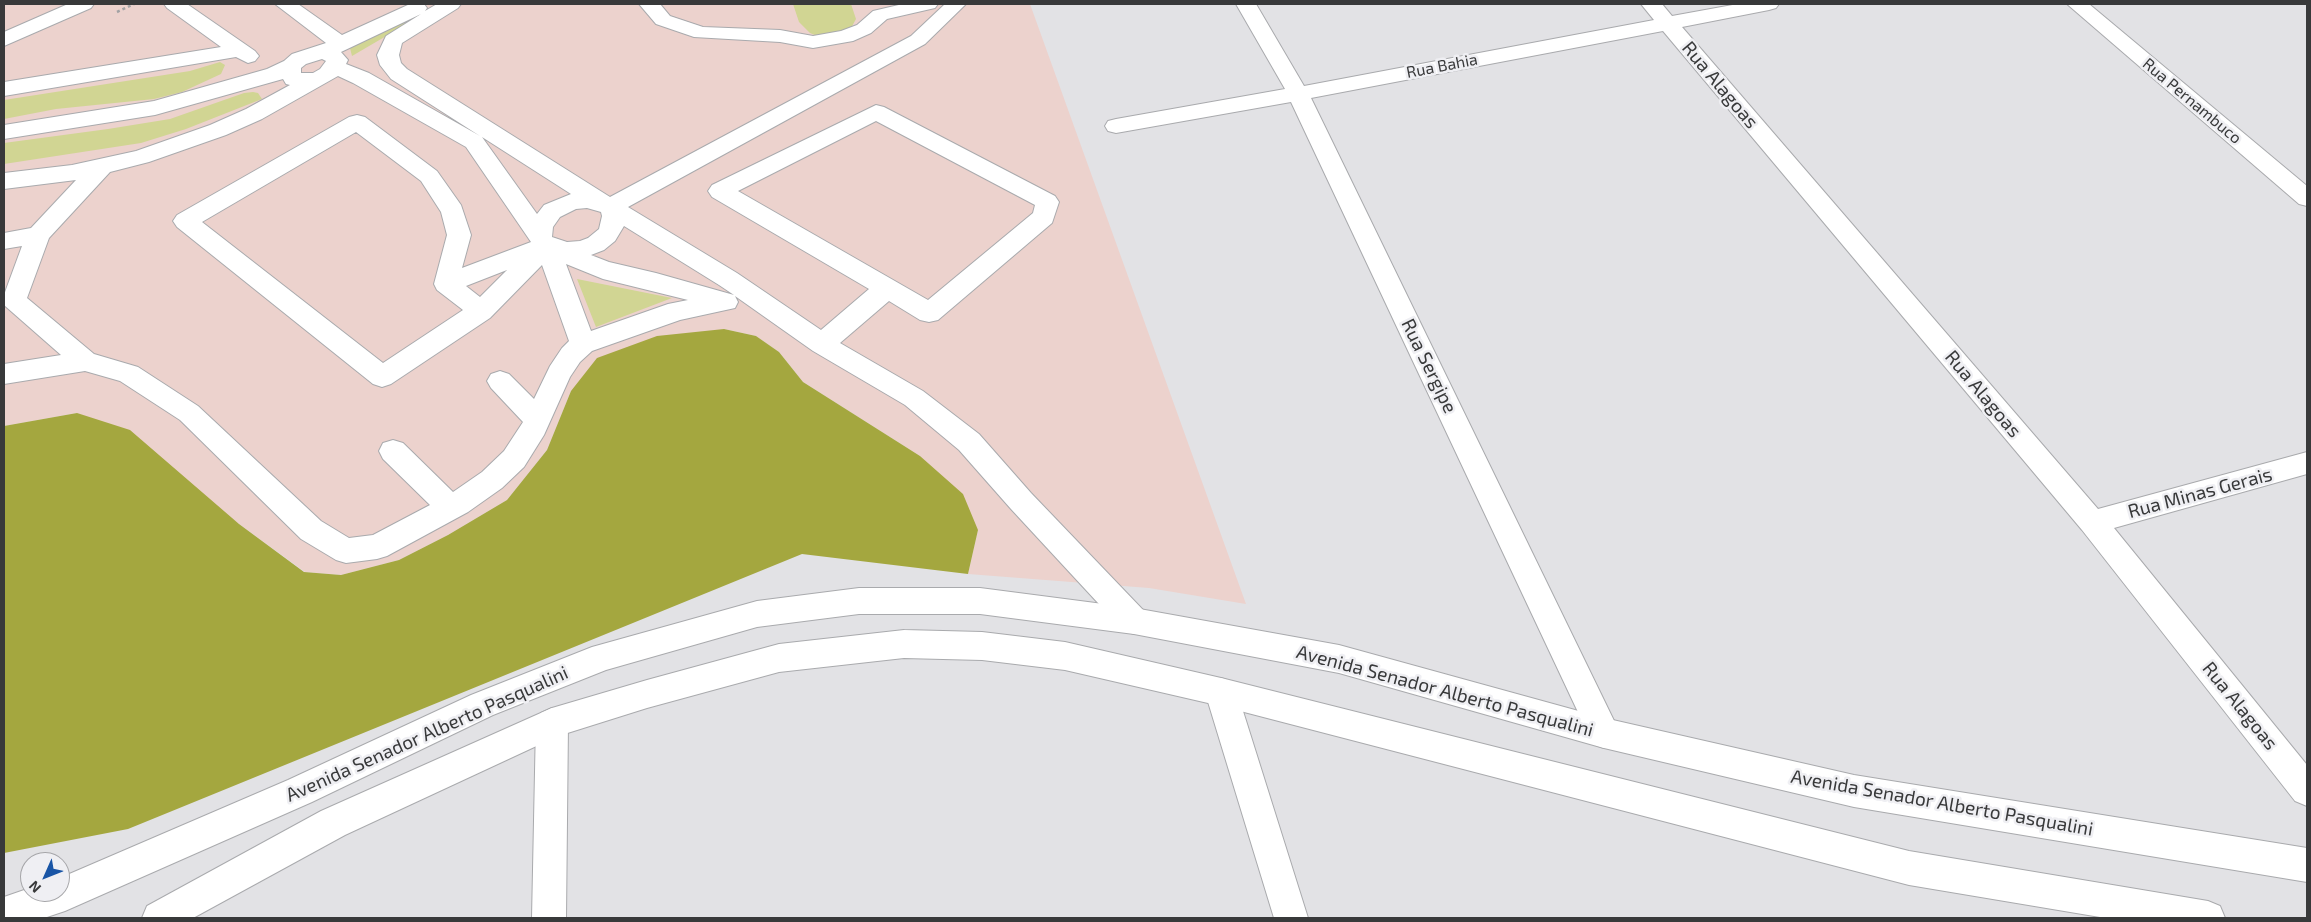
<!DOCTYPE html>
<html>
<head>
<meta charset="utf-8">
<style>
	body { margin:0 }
	#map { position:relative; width:2311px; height:922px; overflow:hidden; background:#e2e2e5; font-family:"Exo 2",sans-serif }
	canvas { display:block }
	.frame { position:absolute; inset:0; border:5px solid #38393a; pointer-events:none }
	.north { position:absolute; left:20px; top:852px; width:50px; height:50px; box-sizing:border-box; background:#efeff3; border:1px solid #a6a6a9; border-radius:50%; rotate:226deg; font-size:14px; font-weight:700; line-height:20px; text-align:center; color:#38393a }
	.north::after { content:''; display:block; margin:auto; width:18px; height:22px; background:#1955a6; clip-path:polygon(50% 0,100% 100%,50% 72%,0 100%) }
</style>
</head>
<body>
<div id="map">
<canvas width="2311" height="922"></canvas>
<div class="frame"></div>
<div class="north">N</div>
</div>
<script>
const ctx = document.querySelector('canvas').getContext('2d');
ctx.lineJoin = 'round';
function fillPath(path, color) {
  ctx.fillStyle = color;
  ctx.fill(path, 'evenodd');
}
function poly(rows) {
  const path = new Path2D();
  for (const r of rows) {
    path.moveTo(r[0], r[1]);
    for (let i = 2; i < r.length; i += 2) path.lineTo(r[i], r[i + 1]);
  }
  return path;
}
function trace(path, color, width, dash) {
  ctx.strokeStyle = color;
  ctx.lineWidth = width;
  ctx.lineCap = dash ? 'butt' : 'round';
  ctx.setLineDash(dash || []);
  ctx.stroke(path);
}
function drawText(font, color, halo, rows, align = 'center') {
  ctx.font = font + ' "Exo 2",sans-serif';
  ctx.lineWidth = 5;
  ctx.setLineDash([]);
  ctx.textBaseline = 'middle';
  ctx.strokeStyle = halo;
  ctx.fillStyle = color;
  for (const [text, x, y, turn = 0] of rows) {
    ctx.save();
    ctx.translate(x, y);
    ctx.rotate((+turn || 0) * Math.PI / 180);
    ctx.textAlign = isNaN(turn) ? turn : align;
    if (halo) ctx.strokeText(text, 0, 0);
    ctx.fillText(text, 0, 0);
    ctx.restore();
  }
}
fillPath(poly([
	[4,4,1030,4,1246,604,1149,588,968,574,978,530,920,456,803,382,779,352,756,336,724,329,571,391,547,450,507,500,448,535,399,560,341,575,305,572,239,524,77,413,4,426]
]), '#ecd2cd');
fillPath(poly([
	[440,4,441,4,352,56,349,44],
	[793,4,851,4,856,19,850,30,817,36,810,33,799,22],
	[220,62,225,65,221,74,182,92,154,99,56,109,4,119,4,100,190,71],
	[253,92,258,93,262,99,186,129,141,143,4,164,4,143,108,129,170,119,244,93],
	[577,279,672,298,596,327]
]), '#d1d593');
fillPath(poly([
	[724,329,756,336,779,352,803,382,920,456,963,494,978,530,968,574,802,554,128,829,4,853,4,426,77,413,130,430,239,524,304,572,341,575,399,560,448,535,507,500,547,450,571,391,597,358,657,336]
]), '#a4a73f');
const service = poly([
	[68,4,94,4,91,8,4,46,4,32,68,4],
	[164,4,187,4,255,51,259,56,255,61,248,63,236,57,4,96,4,82,221,47,167,8,164,4],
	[275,4,298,4,342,35,410,4,424,4,427,8,425,11,437,4,461,4,458,8,402,43,399,55,401,63,407,69,610,197,911,36,945,4,966,4,925,44,628,207,737,273,821,330,869,289,712,197,708,191,712,185,876,105,884,107,1055,196,1059,202,1052,223,938,320,929,322,920,320,889,301,840,343,923,391,979,434,1031,493,1145,612,1149,621,1145,630,1134,634,1123,630,1011,509,959,450,905,405,813,351,735,296,738,302,735,308,680,320,592,351,580,362,570,377,544,435,524,467,502,488,468,512,387,556,377,559,346,563,336,560,301,539,180,420,120,381,85,371,4,384,4,364,61,355,4,305,4,295,22,246,4,249,4,233,31,228,76,180,4,189,4,173,72,165,136,151,210,125,246,109,290,85,286,84,283,79,155,115,4,139,4,125,154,101,267,69,284,61,292,54,326,43,275,4],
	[421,14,386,36,377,55,380,65,391,79,480,136,369,73,346,64,348,60,341,52,421,14],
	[322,59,326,61,320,69,313,73,301,73,301,68,306,64,322,59],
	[338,76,353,83,466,147,531,242,462,268,471,235,461,205,437,171,365,117,357,115,349,117,177,215,173,221,177,227,373,384,382,387,391,384,490,318,542,265,569,341,562,348,550,366,534,399,509,374,500,371,491,374,487,381,491,388,523,422,504,451,482,472,453,492,403,443,393,440,383,443,379,451,383,459,430,505,373,535,349,538,321,521,198,406,138,367,94,354,27,298,49,238,110,172,149,162,226,135,262,119,338,76],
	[876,121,1035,205,1033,213,928,300,738,191,876,121],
	[356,132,421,181,441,212,447,235,434,284,437,290,463,310,383,363,202,222,356,132],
	[482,137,571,194,544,205,537,214,482,137],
	[587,208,601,212,602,216,599,229,588,238,580,241,567,242,552,237,553,227,560,217,576,209,587,208],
	[624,226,719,285,734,295,656,273,609,262,591,255,604,250,615,241,624,226],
	[566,264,603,279,688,300,668,304,591,331,566,264],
	[507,270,480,297,466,286,507,270],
	[639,4,660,4,670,16,703,27,780,30,813,36,841,31,857,25,873,11,903,4,938,4,935,8,887,19,871,33,853,41,813,48,780,42,694,37,656,24,639,4]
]);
const minor = poly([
	[1236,4,1256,4,1304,86,1654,20,1641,4,1662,4,1672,16,1738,4,1779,4,1776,8,1769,10,1682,27,2098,509,2307,452,2307,474,2114,528,2307,765,2307,806,2295,801,2082,530,1663,31,1311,98,1620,733,1615,744,1604,748,1593,744,1291,102,1116,133,1108,131,1105,126,1108,121,1116,119,1285,89,1236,4],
	[2067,4,2089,4,2307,186,2307,206,2299,204,2067,4],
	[1221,678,1232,682,1237,692,1308,918,1274,918,1205,692,1210,682,1221,678],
	[552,708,563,713,568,723,566,918,532,918,536,723,541,713,552,708]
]);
const secondary = poly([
	[859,588,980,588,1134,608,1339,645,1604,718,1854,775,2307,848,2307,882,1854,807,1604,748,1339,673,1134,634,980,614,859,614,757,627,606,670,493,715,312,802,65,911,44,918,4,918,4,897,30,888,30,892,60,892,60,878,288,780,471,695,592,647,757,601,859,588],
	[904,630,982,632,1065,642,1221,678,1909,851,2208,901,2220,906,2225,918,2106,918,1909,885,1221,706,1065,670,982,660,904,658,779,672,647,708,558,736,345,835,193,918,142,918,147,906,321,811,552,708,647,680,779,644,904,630]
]);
trace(service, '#a9aaad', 2);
trace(minor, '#a9aaad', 2);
trace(secondary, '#a9aaad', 2);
trace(poly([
	[117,12,134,4]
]), '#a2a2a4', 2.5, [3, 3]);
fillPath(service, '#fff');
fillPath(minor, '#fff');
fillPath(secondary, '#fff');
drawText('16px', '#38393a', '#efeff3', [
	["Rua Bahia",1442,66,-11],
	["Rua Pernambuco",2192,101,40]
]);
drawText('19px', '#38393a', '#efeff3', [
	["Rua Alagoas",1720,85,50],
	["Rua Sergipe",1429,366,64],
	["Rua Alagoas",1983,394,50],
	["Rua Minas Gerais",2200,493,-15],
	["Avenida Senador Alberto Pasqualini",1445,691,15],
	["Rua Alagoas",2240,706,51],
	["Avenida Senador Alberto Pasqualini",427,734,-24],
	["Avenida Senador Alberto Pasqualini",1942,803,10]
]);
</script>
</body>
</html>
